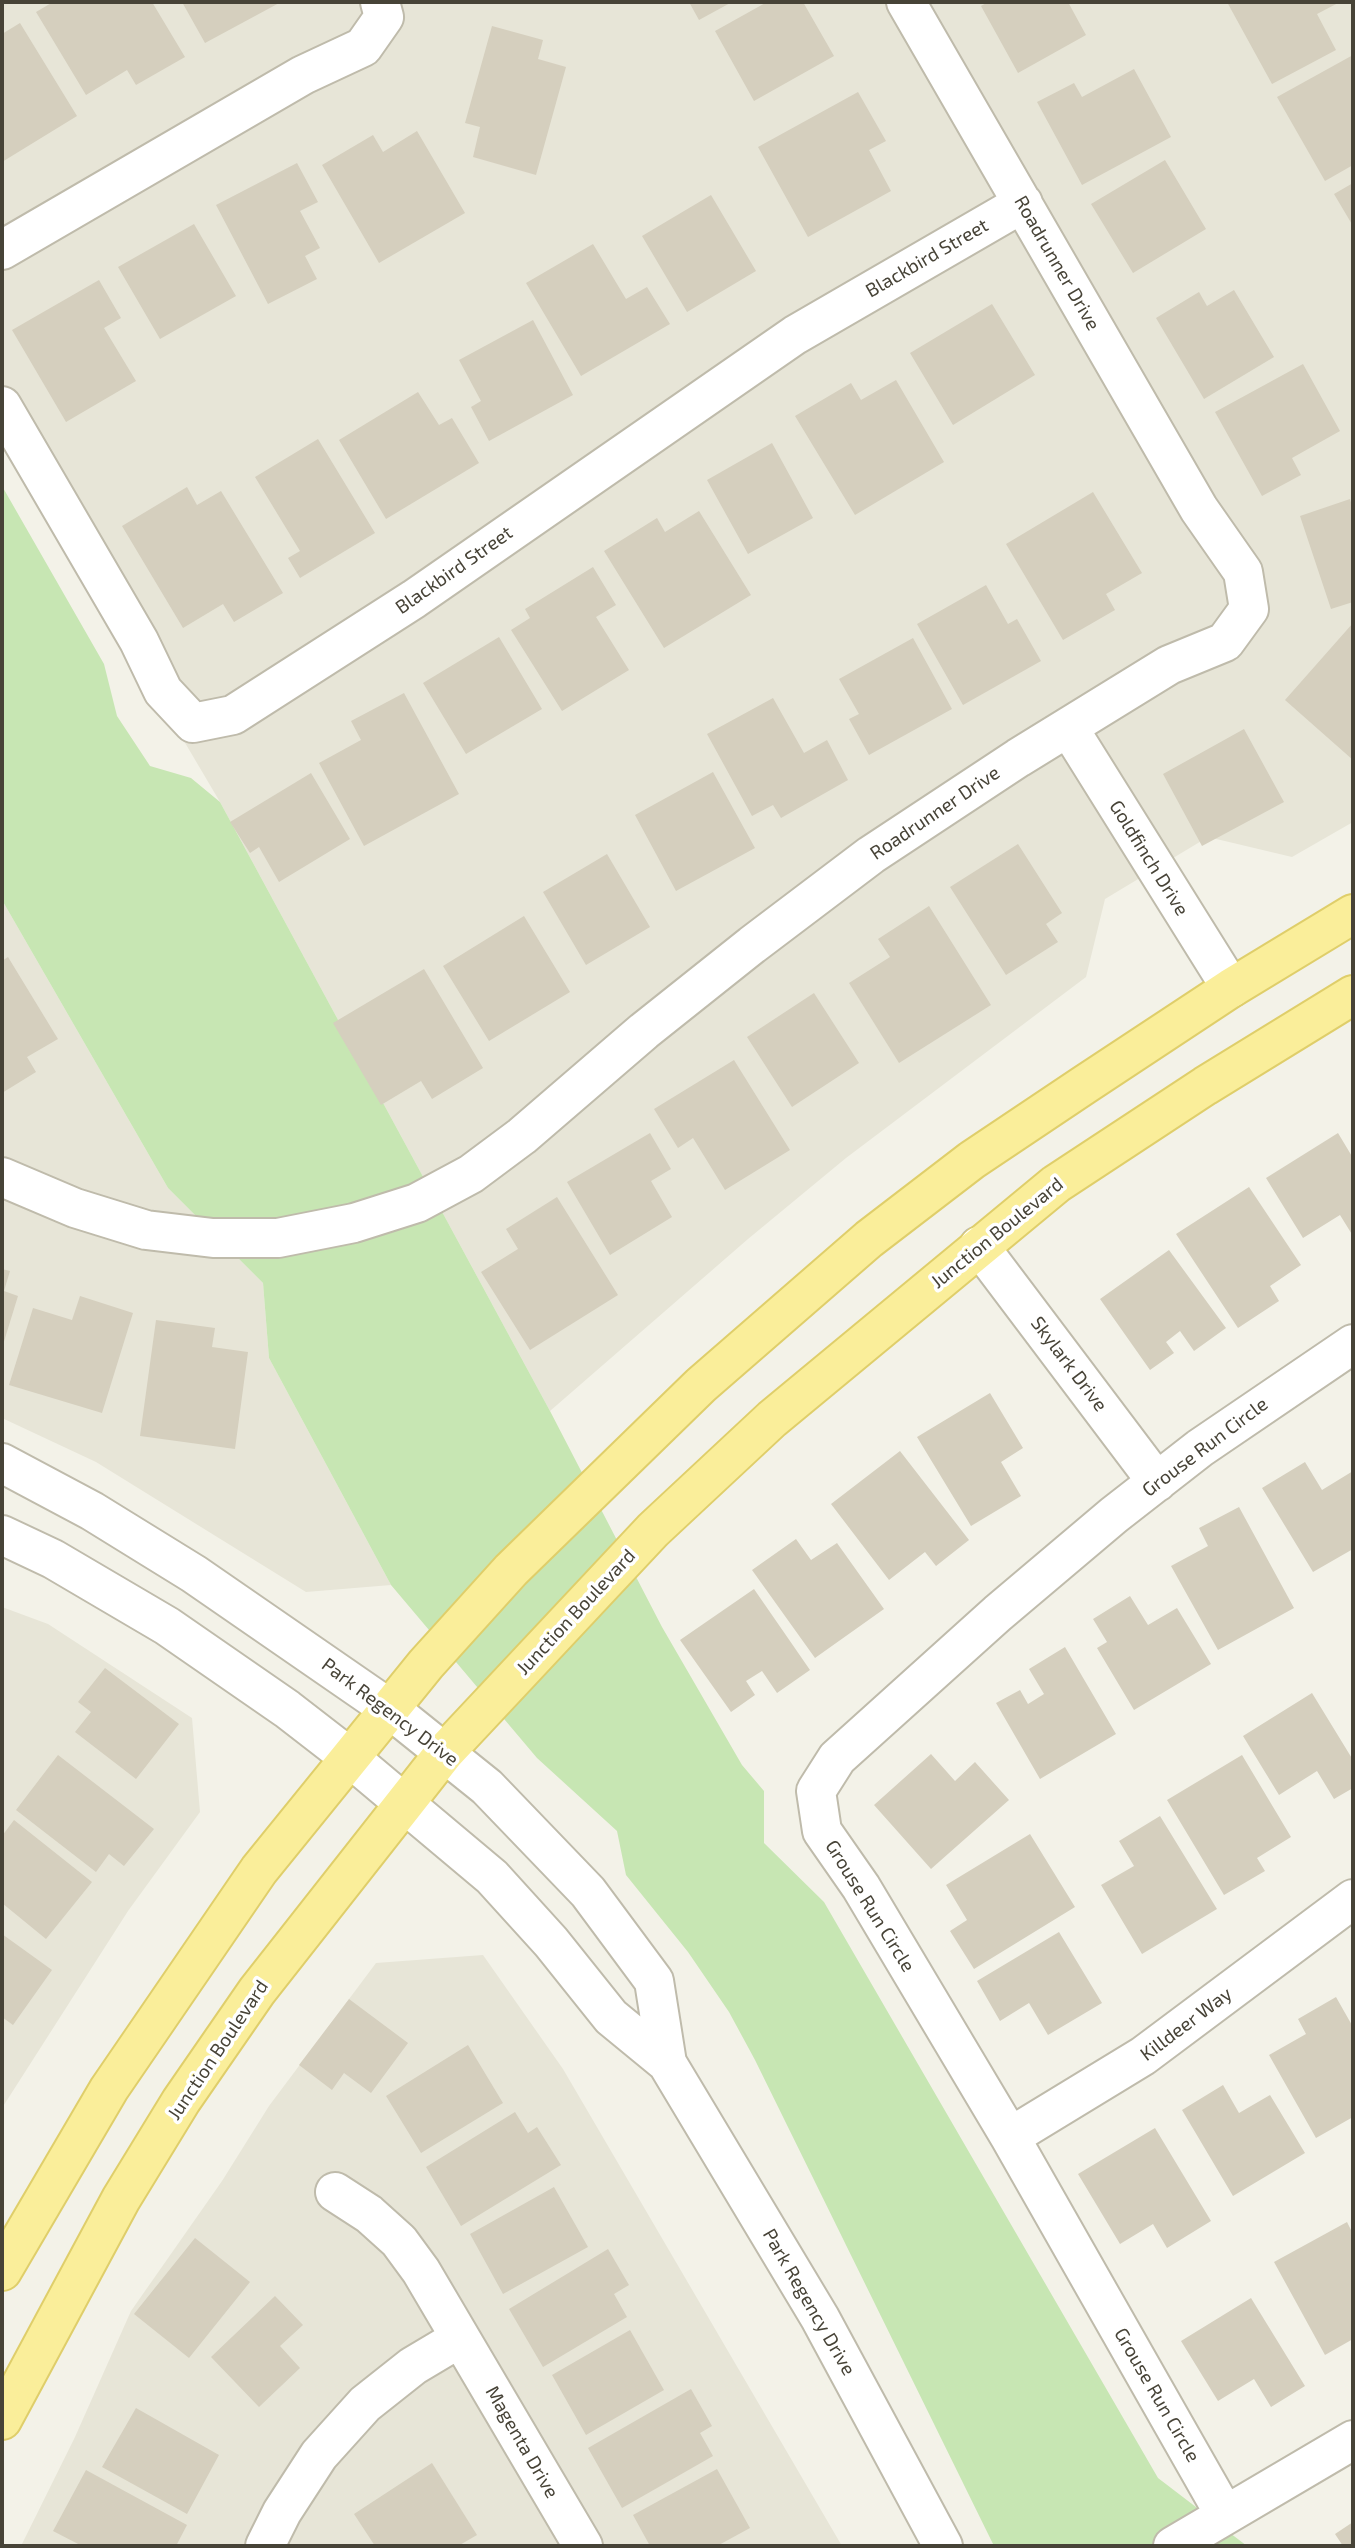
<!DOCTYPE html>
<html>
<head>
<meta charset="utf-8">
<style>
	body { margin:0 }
	#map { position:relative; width:1355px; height:2548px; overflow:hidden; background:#f3f2e8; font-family:"Exo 2",sans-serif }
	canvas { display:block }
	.frame { position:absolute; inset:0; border:4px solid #474337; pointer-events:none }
</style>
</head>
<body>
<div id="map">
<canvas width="1355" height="2548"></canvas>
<div class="frame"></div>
</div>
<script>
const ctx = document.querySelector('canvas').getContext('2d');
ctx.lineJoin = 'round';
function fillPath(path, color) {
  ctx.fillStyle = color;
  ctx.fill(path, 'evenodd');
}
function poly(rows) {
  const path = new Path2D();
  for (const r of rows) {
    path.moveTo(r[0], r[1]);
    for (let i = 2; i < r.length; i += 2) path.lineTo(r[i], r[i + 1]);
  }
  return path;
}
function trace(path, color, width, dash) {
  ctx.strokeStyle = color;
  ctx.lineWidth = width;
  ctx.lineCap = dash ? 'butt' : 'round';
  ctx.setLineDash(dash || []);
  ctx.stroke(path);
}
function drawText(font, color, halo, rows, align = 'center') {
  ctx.font = font + ' "Exo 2",sans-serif';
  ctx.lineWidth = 7;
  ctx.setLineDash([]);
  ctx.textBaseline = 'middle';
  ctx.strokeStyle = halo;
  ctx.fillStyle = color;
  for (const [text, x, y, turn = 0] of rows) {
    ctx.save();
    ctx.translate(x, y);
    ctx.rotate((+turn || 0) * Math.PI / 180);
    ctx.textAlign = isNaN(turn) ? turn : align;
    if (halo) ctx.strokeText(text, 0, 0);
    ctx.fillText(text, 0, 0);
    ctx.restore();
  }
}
fillPath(poly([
	[2,2,1353,2,1353,822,1292,857,1208,837,1105,899,1086,977,846,1158,748,1239,550,1411,220,802,2,433],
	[2,900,168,1188,263,1283,269,1358,391,1585,306,1592,96,1462,2,1418],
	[2,1607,48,1624,192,1718,200,1812,128,1911,2,2108],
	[483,1955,563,2069,842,2546,21,2546,75,2437,131,2311,222,2181,269,2106,376,1963]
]), '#e7e5d7');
fillPath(poly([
	[2,486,104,664,117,716,150,766,191,778,220,802,550,1411,662,1627,742,1765,764,1791,764,1843,824,1902,1158,2478,1247,2546,994,2546,755,2060,729,2012,688,1952,626,1875,617,1831,537,1758,391,1585,269,1358,263,1283,168,1188,2,900]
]), '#c7e6b3');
fillPath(poly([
	[53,2,152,2,185,57,136,85,127,70,86,95,36,12],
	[182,2,281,2,205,43],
	[689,2,732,2,699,20],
	[767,2,803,2,834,56,754,101,715,31],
	[988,2,1068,2,1086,35,1018,73,981,6],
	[1227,2,1340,2,1317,14,1336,50,1272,84],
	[20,23,77,116,2,162,2,34],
	[492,26,543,40,538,59,566,67,536,175,473,157,480,127,465,123],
	[1353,55,1353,165,1325,181,1277,97],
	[1134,69,1171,137,1082,185,1037,102,1074,83,1082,97],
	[858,92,886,141,869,150,891,191,808,237,758,147],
	[417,131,465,213,379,263,322,165,373,135,383,152],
	[1165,160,1206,229,1133,273,1091,204],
	[297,163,318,202,300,211,320,248,305,256,317,279,268,304,216,205],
	[1353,183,1353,226,1334,194],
	[711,195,756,271,687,312,642,236],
	[194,224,236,296,160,339,118,267],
	[593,244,626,299,647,287,670,324,581,376,526,283],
	[99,280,121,318,104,328,136,381,66,422,12,330],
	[1234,290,1274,357,1204,399,1156,318,1199,292,1207,306],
	[992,304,1035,375,953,425,910,353],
	[533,320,573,395,489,441,471,407,481,401,459,360],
	[1303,364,1340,431,1292,458,1301,475,1262,496,1215,412],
	[896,380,944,462,855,515,795,416,851,383,861,400],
	[418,392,439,425,452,418,479,463,386,519,339,440],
	[318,439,375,533,300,578,288,558,300,551,255,477],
	[772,443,813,518,748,554,707,480],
	[187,487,197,505,221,491,283,593,234,622,223,604,183,628,122,526],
	[1093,492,1142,573,1106,594,1115,610,1063,640,1006,544],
	[1350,499,1353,509,1353,602,1331,609,1300,516],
	[699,511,751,595,664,648,604,551,657,518,665,532],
	[593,567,616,605,596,617,629,670,562,711,511,630,530,618,525,609],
	[986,585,1008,624,1017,619,1041,661,963,705,917,624],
	[1353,623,1353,760,1285,700],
	[499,637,542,709,466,754,423,683],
	[913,638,952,709,869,755,849,719,859,714,839,679],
	[404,693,459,794,364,846,319,763,361,740,351,721],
	[773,698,804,753,827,740,848,780,781,818,773,805,752,816,707,734],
	[1244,729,1284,802,1202,846,1163,774],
	[713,772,755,848,676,891,635,815],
	[311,773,350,839,279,882,259,847,250,853,230,822],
	[1018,844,1062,913,1046,924,1058,942,1006,975,950,887],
	[607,854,650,927,586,965,543,892],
	[929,906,991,1005,899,1063,849,983,890,957,878,939],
	[524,916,570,992,489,1041,443,966],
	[8,957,58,1039,27,1057,36,1072,2,1093,2,961],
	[424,969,483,1068,432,1099,421,1081,381,1105,333,1023],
	[814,993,859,1063,792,1107,747,1037],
	[734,1060,790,1150,725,1190,693,1138,678,1148,654,1109],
	[650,1133,671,1169,651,1181,672,1217,610,1255,567,1182],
	[1338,1133,1353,1158,1353,1236,1340,1215,1303,1238,1266,1178],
	[1249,1187,1301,1265,1270,1286,1279,1301,1238,1328,1176,1234],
	[557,1197,618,1295,530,1350,481,1272,518,1249,506,1229],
	[1169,1250,1226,1328,1194,1351,1180,1331,1166,1342,1174,1353,1150,1370,1100,1299],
	[2,1269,10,1271,4,1291,18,1296,2,1348],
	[80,1296,133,1313,102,1413,9,1385,33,1308,72,1320],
	[156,1320,215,1328,212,1347,248,1352,235,1449,140,1436],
	[990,1393,1023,1448,1001,1462,1021,1496,971,1526,917,1437],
	[900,1451,969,1540,936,1566,925,1552,889,1580,831,1504],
	[1305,1462,1322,1490,1353,1471,1353,1549,1313,1572,1262,1488],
	[1239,1507,1294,1608,1218,1650,1171,1566,1208,1546,1199,1528],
	[796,1539,811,1560,837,1543,884,1609,815,1658,752,1570],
	[754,1589,810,1670,777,1693,762,1671,746,1681,755,1695,731,1712,680,1640],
	[1130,1596,1148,1625,1177,1608,1211,1664,1134,1710,1097,1648,1107,1642,1093,1619],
	[1065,1647,1116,1734,1040,1779,996,1703,1020,1690,1028,1704,1044,1694,1029,1669],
	[105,1668,179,1724,136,1779,75,1732,91,1712,78,1702],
	[1312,1693,1353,1760,1353,1788,1334,1799,1317,1771,1279,1795,1243,1736],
	[931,1754,955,1781,975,1762,1009,1800,931,1869,874,1805],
	[58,1755,154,1829,124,1866,109,1854,96,1872,16,1810],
	[1242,1755,1291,1837,1257,1858,1265,1871,1224,1895,1167,1800],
	[1160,1816,1217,1909,1142,1954,1101,1885,1134,1866,1119,1841],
	[14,1820,92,1882,46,1939,2,1903,2,1836],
	[1030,1834,1075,1907,974,1969,950,1931,967,1920,946,1885],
	[1059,1932,1102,2003,1048,2035,1029,2003,1000,2021,977,1981],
	[2,1934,52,1970,13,2025,2,2017],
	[1336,1997,1353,2027,1353,2117,1316,2138,1269,2055,1306,2034,1298,2019],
	[349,1999,408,2043,371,2093,344,2073,332,2090,299,2065],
	[468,2045,503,2103,421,2153,386,2096],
	[1223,2085,1239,2113,1270,2095,1305,2153,1233,2196,1182,2110],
	[515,2112,528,2133,537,2127,561,2165,461,2226,426,2167],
	[1155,2128,1211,2221,1167,2248,1153,2224,1120,2244,1078,2174],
	[554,2187,588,2247,503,2294,470,2234],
	[1347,2222,1353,2234,1353,2339,1325,2355,1274,2262],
	[195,2238,250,2282,189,2358,134,2314],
	[608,2249,629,2285,614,2294,627,2317,543,2367,509,2309],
	[275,2296,303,2325,280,2346,300,2368,259,2407,211,2357],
	[1251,2298,1305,2386,1271,2407,1254,2379,1218,2401,1181,2341],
	[630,2330,664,2390,586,2435,552,2375],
	[691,2389,712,2426,700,2433,713,2456,622,2508,588,2448],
	[136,2408,219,2455,187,2514,102,2467],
	[432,2463,477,2535,458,2546,375,2546,354,2514],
	[717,2469,750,2528,717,2546,650,2546,633,2515],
	[86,2470,187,2525,176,2546,82,2546,53,2531],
	[1353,2522,1353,2546,1343,2546,1335,2534]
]), '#d5cfbe');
const minor = poly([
	[2,250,303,75,363,47,384,17,380,2],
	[2,406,139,641,163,691,193,723,233,715,414,599,795,335,1023,203],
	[1068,727,1231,988],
	[2,1177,75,1208,146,1230,213,1238,278,1238,354,1223,417,1203,471,1174,522,1136,644,1031,752,945,871,855,1018,758,1169,665,1225,642,1249,609,1243,572,1199,509,906,2],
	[979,1246,1157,1482],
	[2,1463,92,1511,194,1574,391,1710,487,1787,588,1892,654,1981,667,2063],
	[2,1535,53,1559,167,1626,287,1709,349,1757,492,1877,551,1942,611,2017,667,2063,820,2318,943,2546],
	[1010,2137,1143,2056,1353,1899],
	[335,2192,369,2214,399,2241,421,2271,583,2546],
	[1225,2515,1010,2137,861,1887,822,1831,816,1791,837,1758,998,1613,1114,1515,1200,1448,1353,1344],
	[265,2546,282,2512,319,2455,365,2404,413,2366,460,2338],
	[1173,2546,1353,2440]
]);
const major = poly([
	[2,2271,109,2089,259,1870,426,1664,511,1570,701,1385,869,1239,972,1160,1084,1085,1231,988,1353,914],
	[2,2420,121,2199,181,2101,257,1991,445,1752,653,1530,772,1419,1056,1184,1205,1086,1353,995]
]);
trace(minor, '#bfbbab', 42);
trace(major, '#dfce6a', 42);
trace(minor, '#fff', 38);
trace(major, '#faee9a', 38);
drawText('19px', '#474337', '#fff', [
	["Blackbird Street",927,258,-30],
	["Roadrunner Drive",1057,263,60],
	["Blackbird Street",454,570,-35],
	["Roadrunner Drive",935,813,-34],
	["Goldfinch Drive",1149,858,58],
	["Junction Boulevard",997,1233,-39],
	["Skylark Drive",1069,1364,53],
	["Grouse Run Circle",1205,1447,-37],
	["Junction Boulevard",576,1612,-47],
	["Park Regency Drive",390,1712,37],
	["Grouse Run Circle",870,1906,58],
	["Killdeer Way",1186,2024,-37],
	["Junction Boulevard",218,2050,-56],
	["Park Regency Drive",809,2302,60],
	["Grouse Run Circle",1157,2395,60],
	["Magenta Drive",522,2442,60]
]);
</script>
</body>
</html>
